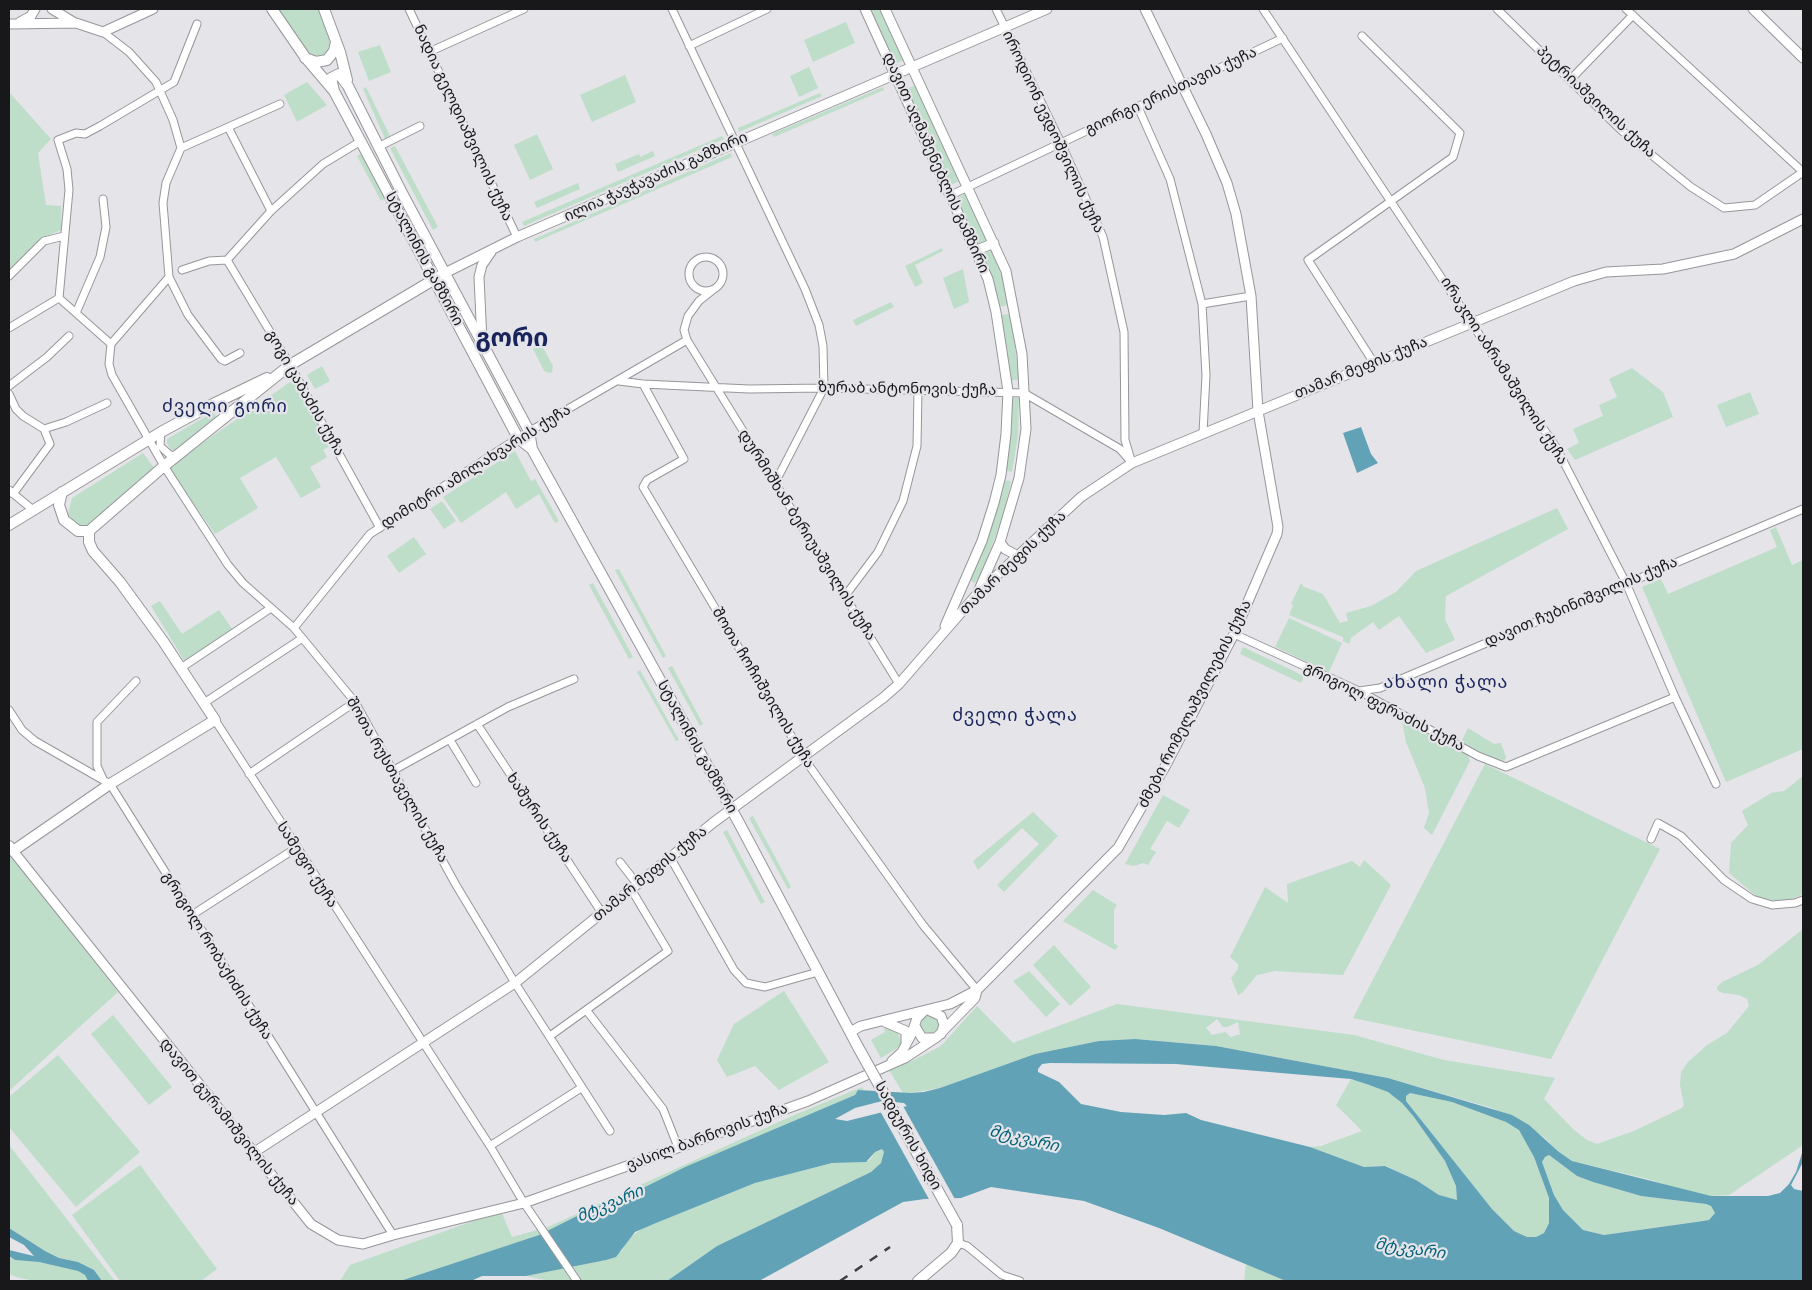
<!DOCTYPE html>
<html>
<head>
<meta charset="utf-8">
<style>
	body { margin:0 }
	#map { position:relative; width:1812px; height:1290px; overflow:hidden; background:#e4e4e9; font-family:"Noto Sans",sans-serif }
	canvas { display:block }
	.frame { position:absolute; inset:0; border:10px solid #18181a; pointer-events:none }
</style>
</head>
<body>
<div id="map">
<canvas width="1812" height="1290"></canvas>
<div class="frame"></div>
</div>
<script>
const ctx = document.querySelector('canvas').getContext('2d');
ctx.lineJoin = 'round';
function fillPath(path, color) {
  ctx.fillStyle = color;
  ctx.fill(path, 'evenodd');
}
function poly(rows) {
  const path = new Path2D();
  for (const r of rows) {
    if (r.length === 3) {
      path.moveTo(r[0] + r[2], r[1]);
      path.arc(r[0], r[1], r[2], 0, 2 * Math.PI);
      continue;
    }
    path.moveTo(r[0], r[1]);
    for (let i = 2; i < r.length; i += 2) path.lineTo(r[i], r[i + 1]);
  }
  return path;
}
function trace(path, color, width, dash) {
  ctx.strokeStyle = color;
  ctx.lineWidth = width;
  ctx.lineCap = dash ? 'butt' : 'round';
  ctx.setLineDash(dash || []);
  ctx.stroke(path);
}
function drawText(font, color, halo, rows, align = 'center') {
  ctx.font = font + ' "Noto Sans","Noto Sans Georgian",sans-serif';
  ctx.lineWidth = 4.5;
  ctx.setLineDash([]);
  ctx.textBaseline = 'middle';
  ctx.strokeStyle = halo;
  ctx.fillStyle = color;
  for (const [text, x, y, turn = 0] of rows) {
    ctx.save();
    ctx.translate(x, y);
    ctx.rotate((+turn || 0) * Math.PI / 180);
    ctx.textAlign = isNaN(turn) ? turn : align;
    if (halo) ctx.strokeText(text, 0, 0);
    ctx.fillText(text, 0, 0);
    ctx.restore();
  }
}
fillPath(poly([
	[278,9,320,9,331,41,325,55,319,58,310,56],
	[870,9,881,9,904,60,895,64],
	[846,22,855,43,813,62,804,40],
	[380,45,391,72,369,81,358,52],
	[809,67,818,88,799,97,790,76],
	[625,75,636,102,592,122,580,95],
	[307,82,327,105,297,122,284,95],
	[917,84,962,180,951,185,907,89],
	[366,87,390,136,385,139,363,89],
	[883,87,884,90,774,137,772,134],
	[9,92,51,139,38,153,46,205,61,206,61,230,42,238,9,271],
	[820,93,822,96,739,132,738,128],
	[537,134,553,169,530,180,514,145],
	[722,136,724,139,524,226,522,222],
	[395,146,438,227,433,230,390,148],
	[653,151,655,156,618,172,615,164,639,154,640,157],
	[362,153,386,198,381,201,357,156],
	[731,153,732,157,535,242,534,239],
	[578,183,580,189,537,208,534,202],
	[967,193,988,239,978,244,957,198],
	[942,248,943,251,915,265,923,283,915,287,905,266],
	[992,250,1004,282,1008,305,999,307,993,278,983,254],
	[963,269,969,302,954,309,943,278],
	[891,302,894,307,856,326,853,320],
	[1011,314,1019,379,1009,381,1000,315],
	[541,344,553,366,552,372,549,373,544,371,533,349],
	[322,366,330,381,315,389,307,375],
	[1632,368,1663,392,1673,417,1575,460,1567,449,1579,443,1573,429,1603,416,1599,405,1617,397,1609,379],
	[293,380,330,446,323,450,327,457,310,467,321,487,301,498,276,457,240,478,258,508,215,534,168,467],
	[1750,392,1759,414,1726,427,1717,405],
	[1010,398,1019,398,1018,436,1012,472,1003,470],
	[212,413,215,414,216,420,175,450,171,450,167,443,167,439],
	[515,451,531,481,535,479,559,521,555,523,539,494,516,509,506,492,461,523,443,497],
	[143,453,155,469,92,523,82,526,73,522,68,514,72,498],
	[1002,480,1011,481,1003,516,979,579,974,583,969,578],
	[442,501,456,521,444,529,430,509],
	[1557,508,1568,529,1446,596,1445,619,1455,640,1426,653,1399,616,1379,630,1373,622,1351,638,1349,644,1343,641,1343,637,1289,615,1293,606,1291,604,1301,583,1304,587,1323,594,1340,623,1348,621,1346,613,1371,606,1396,592,1416,571],
	[1776,527,1792,565,1803,560,1803,749,1726,782,1642,587,1661,579,1668,594,1775,548,1777,547,1770,530],
	[414,537,426,554,399,573,387,556],
	[619,569,666,656,663,658,615,570],
	[593,583,633,657,629,659,589,585],
	[160,601,182,634,219,610,233,630,185,662,151,606],
	[1289,618,1342,643,1329,672,1275,647],
	[1243,647,1304,676,1301,683,1240,654],
	[672,666,703,724,700,726,668,668],
	[640,670,679,740,676,741,637,672],
	[1401,716,1466,751,1470,761,1432,835,1424,828,1429,813,1425,788,1406,742],
	[1468,728,1494,744,1501,743,1506,757,1505,760,1498,763,1461,742],
	[1485,764,1660,849,1551,1059,1353,1018],
	[1803,776,1803,894,1787,901,1760,899,1729,873,1731,843,1748,825,1742,811,1771,793,1784,791],
	[1163,795,1190,810,1179,828,1167,821,1150,849,1156,852,1148,865,1143,863,1134,866,1125,864],
	[1033,812,1058,836,1004,892,997,885,1039,844,1022,828,978,870,973,861],
	[753,816,791,887,788,889,749,818],
	[727,830,765,902,761,904,723,832],
	[9,852,118,992,9,1091],
	[1364,860,1391,885,1343,975,1275,971,1257,975,1242,993,1238,995,1231,978,1238,969,1238,964,1230,957,1265,887,1288,903,1287,884,1352,861,1360,867],
	[1093,890,1117,905,1114,910,1114,943,1118,946,1115,950,1063,921],
	[1803,929,1803,1145,1729,1195,1711,1196,1691,1193,1648,1179,1572,1161,1559,1152,1544,1137,1492,1108,1388,1078,1216,1046,1135,1039,1099,1041,1035,1054,940,1088,910,1093,903,1093,889,1070,914,1060,941,1046,977,1006,1013,1043,1117,1004,1354,1035,1444,1060,1555,1078,1544,1099,1574,1130,1587,1140,1597,1144,1634,1131,1682,1108,1684,1105,1680,1085,1681,1072,1688,1062,1707,1045,1727,1033,1749,1006,1747,999,1739,995,1723,993,1718,991,1717,987,1722,982,1758,965],
	[1217,1019,1223,1027,1227,1027,1238,1022,1240,1034,1231,1037,1225,1032,1212,1035,1206,1028],
	[1054,945,1091,987,1070,1006,1033,965],
	[1029,971,1060,1004,1046,1017,1013,981],
	[784,991,829,1062,779,1090,755,1066,727,1077,717,1060,734,1024],
	[929,1024,10],
	[113,1015,172,1087,149,1105,91,1034],
	[886,1028,897,1032,902,1043,899,1047,881,1058,871,1040,885,1032,884,1029],
	[58,1055,140,1152,76,1207,9,1127,9,1097],
	[1351,1079,1388,1092,1402,1103,1414,1117,1445,1161,1456,1186,1457,1201,1439,1195,1416,1180,1386,1166,1364,1167,1310,1147,1321,1146,1362,1131,1336,1105],
	[862,1087,864,1090,858,1090,855,1095,685,1167,637,1191,589,1210,539,1235,400,1281,340,1281,350,1265,501,1211,512,1237,548,1227,792,1116],
	[1410,1093,1452,1102,1506,1122,1519,1129,1534,1157,1549,1198,1549,1223,1544,1233,1536,1237,1527,1237,1514,1231,1492,1209,1406,1101,1406,1096],
	[9,1145,115,1281,102,1281,94,1270,78,1262,59,1258,45,1251,9,1228],
	[882,1149,884,1152,881,1163,871,1172,717,1246,667,1281,550,1281,526,1276,606,1260,622,1251,628,1239,643,1228,755,1183,832,1163,862,1162,870,1160,875,1152],
	[1549,1155,1577,1176,1593,1182,1641,1196,1706,1204,1711,1206,1715,1213,1709,1220,1703,1221,1604,1235,1583,1230,1563,1210,1554,1195,1542,1162,1545,1157],
	[140,1165,217,1269,201,1281,120,1281,72,1215],
	[9,1256,15,1260,39,1262,78,1271,85,1275,88,1281,36,1281,19,1278,9,1274],
	[1246,1264,1286,1281,1244,1281]
]), '#bedec9');
fillPath(poly([
	[1361,427,1371,454,1378,463,1357,473,1343,433],
	[1135,1039,1216,1046,1388,1078,1512,1115,1529,1125,1559,1152,1572,1161,1711,1196,1768,1196,1780,1193,1789,1184,1796,1172,1803,1150,1803,1162,1791,1185,1794,1189,1803,1191,1803,1281,1286,1281,1159,1228,1084,1201,991,1187,961,1198,925,1199,903,1202,759,1281,667,1281,717,1246,871,1172,881,1163,884,1152,882,1149,875,1152,866,1162,832,1163,755,1183,656,1223,635,1232,616,1257,606,1260,526,1276,482,1276,471,1281,400,1281,539,1235,589,1210,637,1191,685,1167,855,1095,858,1090,910,1093,924,1092,940,1088,1035,1054,1099,1041],
	[1050,1063,1176,1064,1351,1079,1369,1085,1388,1092,1402,1103,1414,1117,1445,1161,1456,1186,1457,1200,1439,1195,1416,1180,1385,1166,1364,1167,1310,1147,1201,1120,1186,1113,1164,1115,1121,1112,1081,1104,1059,1082,1038,1072,1038,1069,1042,1064],
	[1410,1093,1452,1102,1506,1122,1519,1130,1534,1157,1549,1198,1549,1223,1544,1233,1536,1237,1527,1237,1514,1231,1492,1209,1406,1101,1406,1096],
	[882,1101,904,1103,907,1106,847,1121,835,1119,855,1108],
	[1549,1155,1577,1176,1593,1182,1641,1196,1706,1204,1711,1206,1715,1213,1709,1220,1703,1221,1604,1235,1583,1230,1563,1210,1554,1195,1542,1162,1545,1157],
	[9,1228,45,1251,59,1258,78,1262,94,1270,102,1281,88,1281,85,1275,78,1271,39,1262,15,1260,9,1256,9,1250,34,1256,24,1245,9,1237]
]), '#61a2b6');
fillPath(poly([
	[903,1106,956,1201,930,1201,879,1109]
]), '#e4e4e9');
const minor = poly([
	[409,9,517,237],
	[672,9,805,289,819,325,823,346,824,388,775,483],
	[996,9,1061,143,1103,237,1124,332,1125,440,1131,460],
	[1263,9,1500,366,1556,447,1626,583,1675,697,1716,784],
	[1497,9,1621,130,1691,187,1724,208,1755,205,1803,172,1626,9],
	[103,32,129,52,156,82,173,120,181,148,166,183,163,203,169,277,111,344],
	[1362,36,1460,133,1453,157,1308,260,1374,363],
	[689,46,767,9],
	[429,52,524,9],
	[1570,80,1633,15],
	[1138,107,1170,179,1202,304,1206,375,1203,433],
	[228,127,271,211],
	[378,147,420,126],
	[181,148,280,104],
	[951,195,1283,38],
	[706,274,17],
	[227,260,290,365,380,528],
	[182,270,209,261,227,260,271,211,323,164,361,141],
	[9,276,44,241,64,236],
	[169,277,188,315,221,359,225,361,240,353],
	[714,289,699,301,688,316,684,330,687,340,899,684],
	[59,298,69,190,67,169,58,140,76,133,85,134,100,126,174,82,197,24],
	[59,298,111,344],
	[1202,304,1251,296],
	[76,313,100,257,106,227,103,199],
	[9,328,59,298],
	[111,344,109,364,112,375,164,466,228,565,243,583,294,628,355,702,456,885,515,983,610,1131],
	[619,381,643,384,749,389,824,388,1024,393,1120,449,1132,463],
	[643,384,684,459,647,480,643,487,808,764,923,925,977,990],
	[9,386,47,357,69,336],
	[9,394,16,409,23,416,44,429],
	[161,432,160,446,170,455,177,456],
	[9,490,33,510],
	[13,494,50,444,44,429,66,422,107,403],
	[845,596,878,552,903,501,917,446,918,389],
	[294,628,370,534,518,438,687,340],
	[1234,634,1359,691,1478,756,1506,767,1675,697],
	[181,668,271,608],
	[1359,691,1380,688,1803,509],
	[204,703,301,639],
	[9,710,22,730,35,741,110,784,393,1235],
	[215,720,490,1146,524,1203,577,1281],
	[477,724,602,913],
	[450,740,476,783],
	[394,770,508,707,574,679],
	[249,774,355,702],
	[103,779,97,766,97,722,136,681],
	[1651,839,1658,823,1681,836,1724,880,1752,899,1772,905,1795,903,1803,900],
	[670,857,734,970,746,983,765,987,818,972],
	[620,862,637,884],
	[192,915,296,848],
	[587,1011,663,1109,678,1147],
	[550,1036,668,951,631,889],
	[490,1146,581,1088],
	[958,1243,967,1246,1002,1275,1020,1281]
]);
const tertiary = poly([
	[52,9,75,23],
	[865,9,988,279,996,312,1008,391,1006,434,1001,475,994,503,982,541,945,626],
	[885,9,1006,271,1022,354,1026,429,1019,478,1000,542,978,592],
	[1753,9,1803,58],
	[20,22,31,16,35,9],
	[9,24,76,23,103,32,153,9],
	[977,250,994,243],
	[445,273,517,237,1047,9],
	[482,341,479,277,482,265,491,252],
	[1000,542,1005,549,1018,556],
	[13,851,311,1224,338,1240,363,1244,393,1235,524,1203,808,1101,905,1058,937,1037,975,998,977,990],
	[928,1010,941,1016,944,1025,941,1034],
	[885,1022,906,1031,906,1042],
	[915,1026,922,1038,935,1038],
	[850,1032,861,1026,950,1004,977,990,1118,848,1166,765,1234,634,1277,534,1278,527,1258,411,1251,296,1236,214,1227,183,1206,134,1145,9],
	[892,1061,902,1052,912,1033,917,1018,923,1012],
	[253,1153,515,983,714,822,883,698,899,684,978,593,1081,497,1132,463,1574,281,1606,272,1663,269,1734,254,1803,219]
]);
const secondary = poly([
	[272,9,305,57,334,91,518,438,532,449],
	[324,9,340,52,347,80],
	[305,58,316,62,327,60,334,51,336,42],
	[334,91,331,78,339,74,348,86,401,191,529,431,532,449,738,821,858,1047],
	[62,492,59,505,64,520,78,531,89,531,164,466,290,365,440,276],
	[9,525,161,432,213,404,267,378],
	[9,846,13,851,110,784,215,720,163,641,120,582,93,551,89,542,89,531],
	[918,1281,951,1253,958,1243,957,1225]
]);
trace(minor, '#96969b', 9);
trace(tertiary, '#96969b', 11);
trace(secondary, '#96969b', 12);
trace(minor, '#fff', 7);
trace(tertiary, '#fff', 9);
trace(secondary, '#fff', 10);
trace(poly([
	[840,1281,890,1247]
]), '#3f3f42', 2.5, [9, 9]);
const secondaryBridge = poly([
	[858,1047,957,1225]
]);
trace(secondaryBridge, '#96969b', 12, []);
trace(secondaryBridge, '#fff', 10);
drawText('15px', '#18181a', '#e4e4e9', [
	["გიორგი ერისთავის ქუჩა",1171,91,-25],
	["პეტრიაშვილის ქუჩა",1596,102,43],
	["ნადია გელდიაშვილის ქუჩა",463,123,65],
	["იროდიონ ევდოშვილის ქუჩა",1053,132,65],
	["დავით აღმაშენებლის გამზირი",936,163,66],
	["ილია ჭავჭავაძის გამზირი",656,177,-24],
	["სტალინის გამზირი",424,259,62],
	["თამარ მეფის ქუჩა",1361,368,-22],
	["ირაკლი აბრამაშვილის ქუჩა",1504,371,57],
	["ზურაბ ანტონოვის ქუჩა",907,389,1],
	["გოგი ცაბაძის ქუჩა",305,393,60],
	["დიმიტრი ამილახვარის ქუჩა",476,467,-32],
	["დურმიშხან ბერიუაშვილის ქუჩა",807,535,58],
	["თამარ მეფის ქუჩა",1013,563,-44],
	["დავით ჩუბინიშვილის ქუჩა",1581,602,-23],
	["შოთა ჩოჩიშვილის ქუჩა",763,688,59],
	["ძმები რომელაშვილების ქუჩა",1195,704,-63],
	["გრიგოლ ფერაძის ქუჩა",1384,707,27],
	["სტალინის გამზირი",697,747,61],
	["შოთა რუსთაველის ქუჩა",397,780,60],
	["ხაშურის ქუჩა",539,818,56],
	["სამეფო ქუჩა",307,865,57],
	["თამარ მეფის ქუჩა",650,874,-39],
	["გრიგოლ რობაქიძის ქუჩა",217,956,58],
	["დავით გურამიშვილის ქუჩა",229,1122,51],
	["სადგურის ხიდი",908,1136,61],
	["ვასილ ბარნოვის ქუჩა",707,1137,-20]
]);
drawText('italic 16px', '#026177', '#e4e4e9', [
	["მტკვარი",1024,1139,13],
	["მტკვარი",610,1204,-23],
	["მტკვარი",1410,1249,8]
]);
ctx.letterSpacing = '1px';
drawText('18px', '#19245b', '#e4e4e9', [
	["ძველი გორი",225,407],
	["ახალი ჭალა",1446,683],
	["ძველი ჭალა",1015,716]
]);
ctx.letterSpacing = '0px';
drawText('bold 25px', '#19245b', '#e4e4e9', [
	["გორი",512,339]
]);
</script>
</body>
</html>
